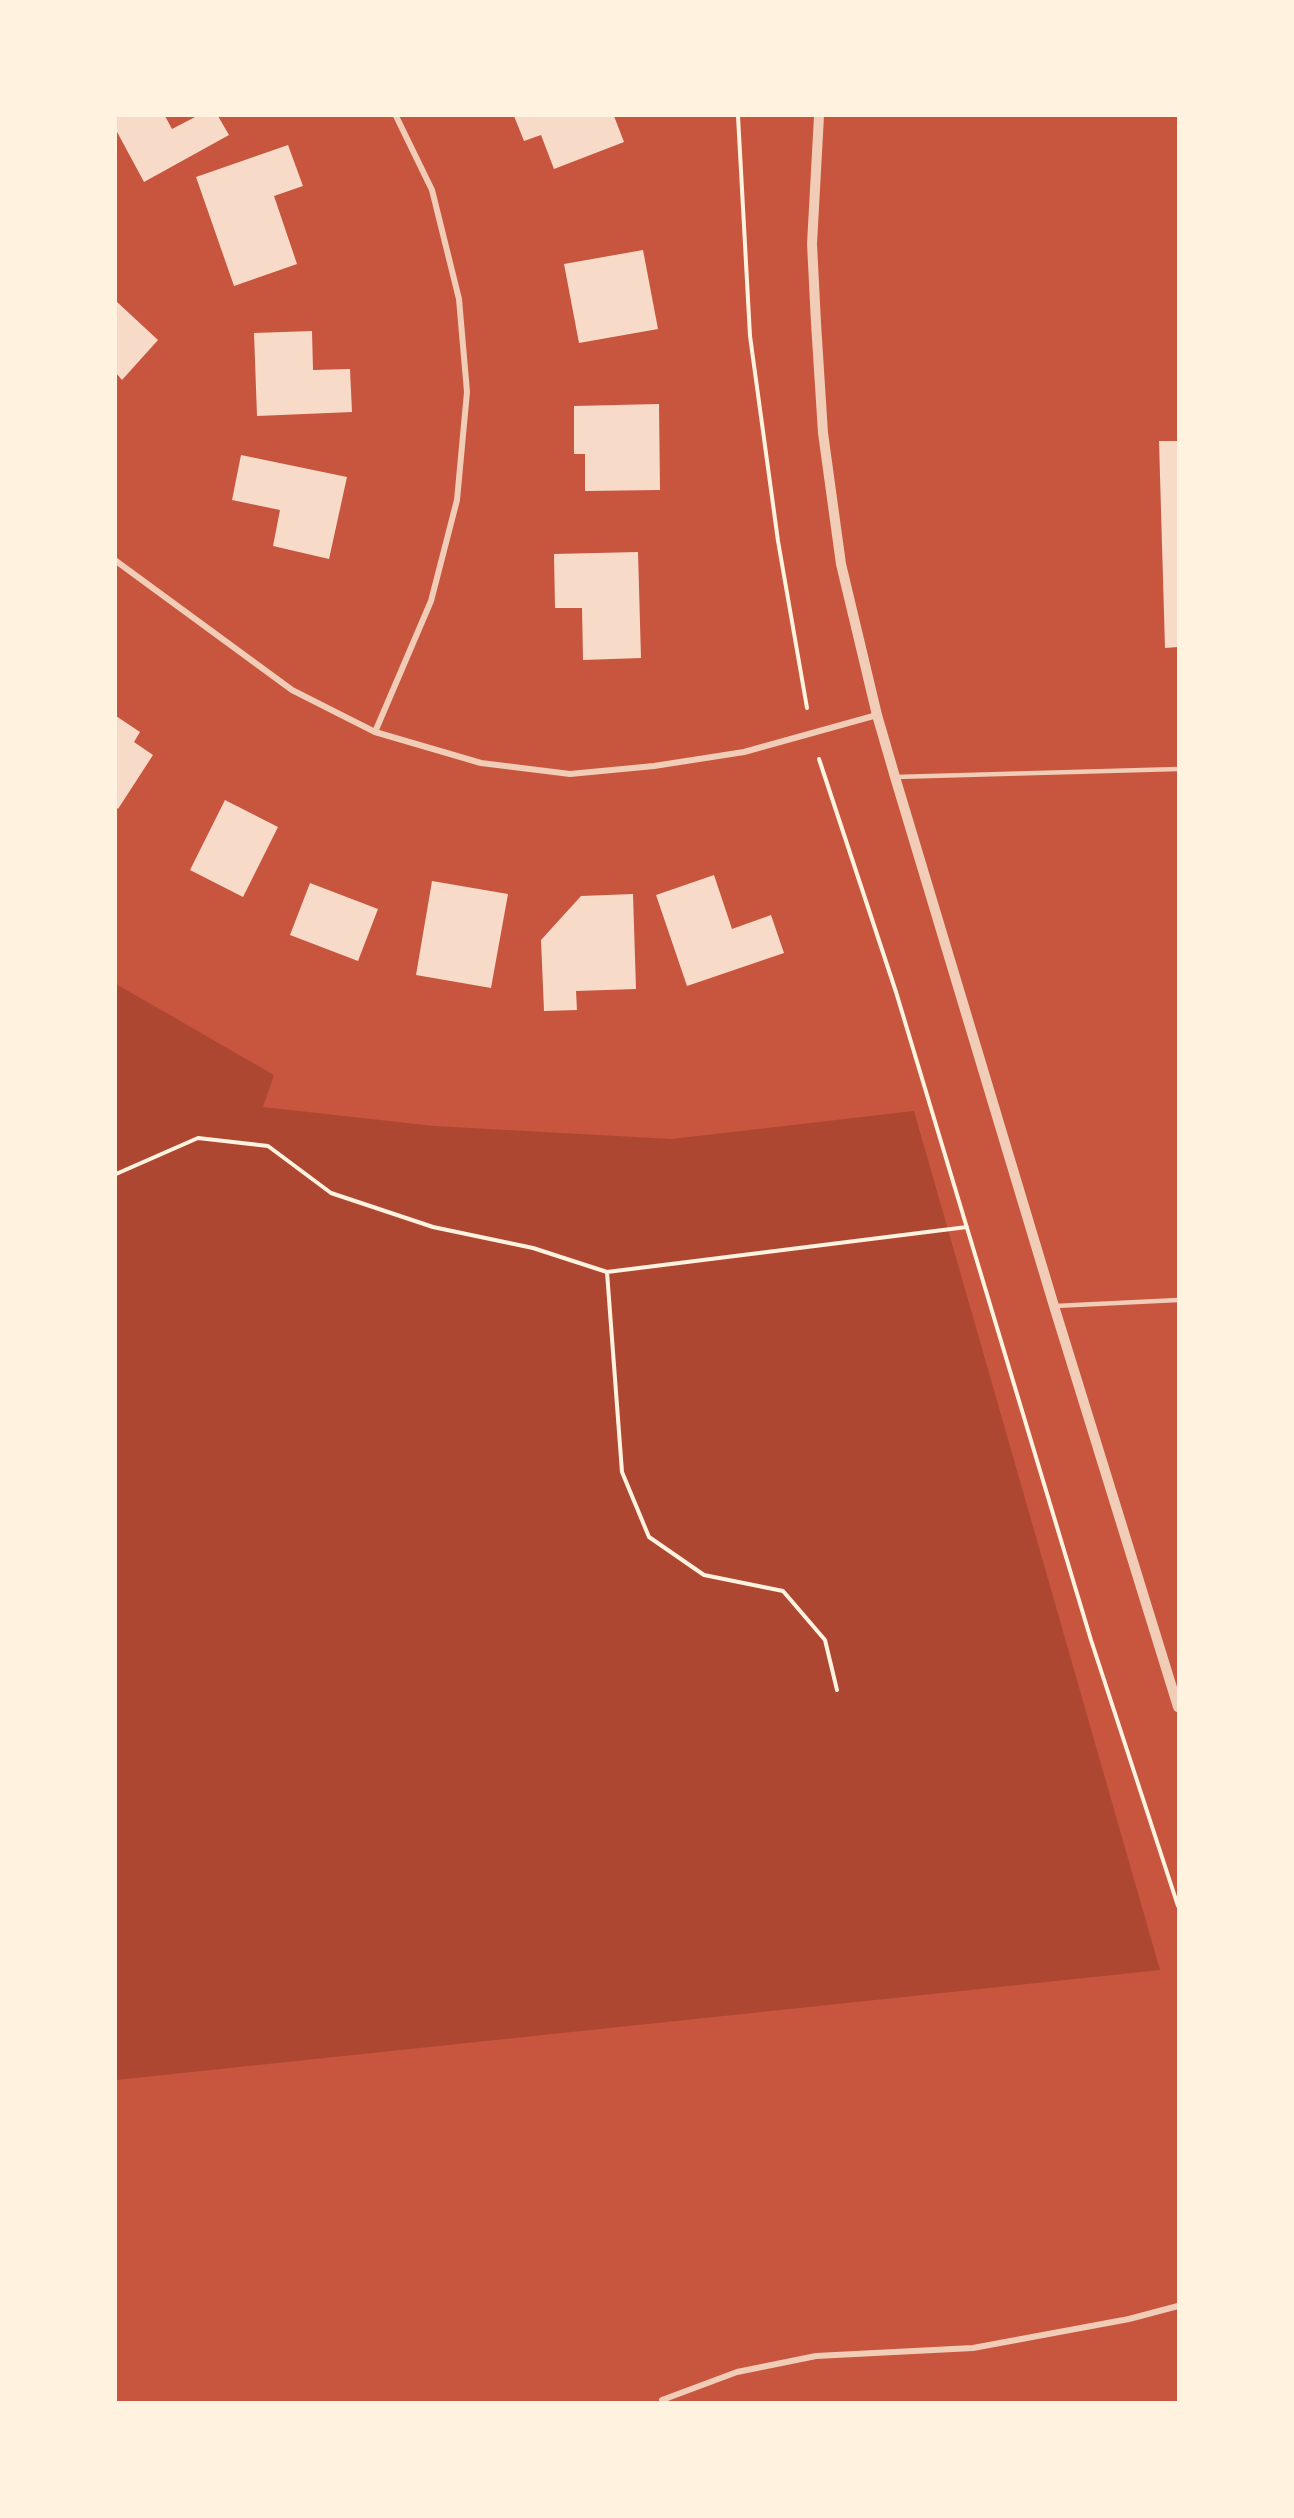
<!DOCTYPE html>
<html>
<head>
<meta charset="utf-8">
<style>
	body { margin:0 }
	#map { position:relative; width:1294px; height:2518px; overflow:hidden; background:#c8553d; font-family:Barlow,sans-serif }
	canvas { display:block }
	.frame { position:absolute; inset:0; border:117px solid #fff3e0; pointer-events:none }
</style>
</head>
<body>
<div id="map">
<canvas width="1294" height="2518"></canvas>
<div class="frame"></div>
</div>
<script>
const ctx = document.querySelector('canvas').getContext('2d');
ctx.lineJoin = 'round';
function fillPath(path, color) {
  ctx.fillStyle = color;
  ctx.fill(path, 'evenodd');
}
function poly(rows) {
  const path = new Path2D();
  for (const r of rows) {
    path.moveTo(r[0], r[1]);
    for (let i = 2; i < r.length; i += 2) path.lineTo(r[i], r[i + 1]);
  }
  return path;
}
function trace(path, color, width, dash) {
  ctx.strokeStyle = color;
  ctx.lineWidth = width;
  ctx.lineCap = dash ? 'butt' : 'round';
  ctx.setLineDash(dash || []);
  ctx.stroke(path);
}
fillPath(poly([
	[116,984,274,1075,263,1107,434,1126,672,1139,914,1111,1160,1970,116,2080]
]), '#ae4732');
fillPath(poly([
	[116,116,165,116,172,129,197,116,218,116,229,135,144,182,116,130],
	[514,116,614,116,624,142,554,169,541,135,524,141],
	[288,145,303,186,274,196,297,264,234,286,196,177],
	[643,250,658,329,579,343,564,264],
	[116,301,158,340,122,380,116,373],
	[312,331,313,370,350,369,352,412,257,416,254,333],
	[659,404,660,490,585,491,585,454,574,454,574,406],
	[1159,441,1178,441,1178,647,1165,648],
	[241,455,347,477,329,559,273,546,280,510,232,500],
	[638,552,641,658,583,660,582,608,555,608,554,554],
	[116,716,140,732,134,742,153,755,118,809,116,807],
	[225,800,278,827,243,897,190,870],
	[714,875,732,929,771,915,784,953,687,986,656,895],
	[432,881,508,894,491,988,416,975],
	[310,883,378,909,358,961,290,935],
	[633,894,636,989,576,991,577,1010,544,1011,541,940,581,896]
]), '#f7dbc8');
trace(poly([
	[738,116,750,336,778,541,807,708],
	[819,759,896,992,1091,1640,1178,1906],
	[116,1174,198,1138,268,1146,331,1193,433,1227,533,1248,607,1272,622,1472,649,1537,704,1575,783,1591,825,1640,837,1690],
	[607,1272,967,1227]
]), '#fff3e0', 4);
trace(poly([
	[895,777,1178,769],
	[1055,1306,1178,1300]
]), '#f1ccb7', 4.5);
trace(poly([
	[116,561,292,690,375,732,481,763,570,774,654,766,744,752,877,715],
	[375,732,431,601,457,500,467,392,459,299,432,190,396,116],
	[662,2400,737,2372,816,2356,973,2348,1129,2319,1178,2306]
]), '#f1ccb7', 6);
trace(poly([
	[819,116,812,244,816,323,823,433,841,564,877,715,895,777,1054,1306,1178,1707]
]), '#f1ccb7', 10);
</script>
</body>
</html>
